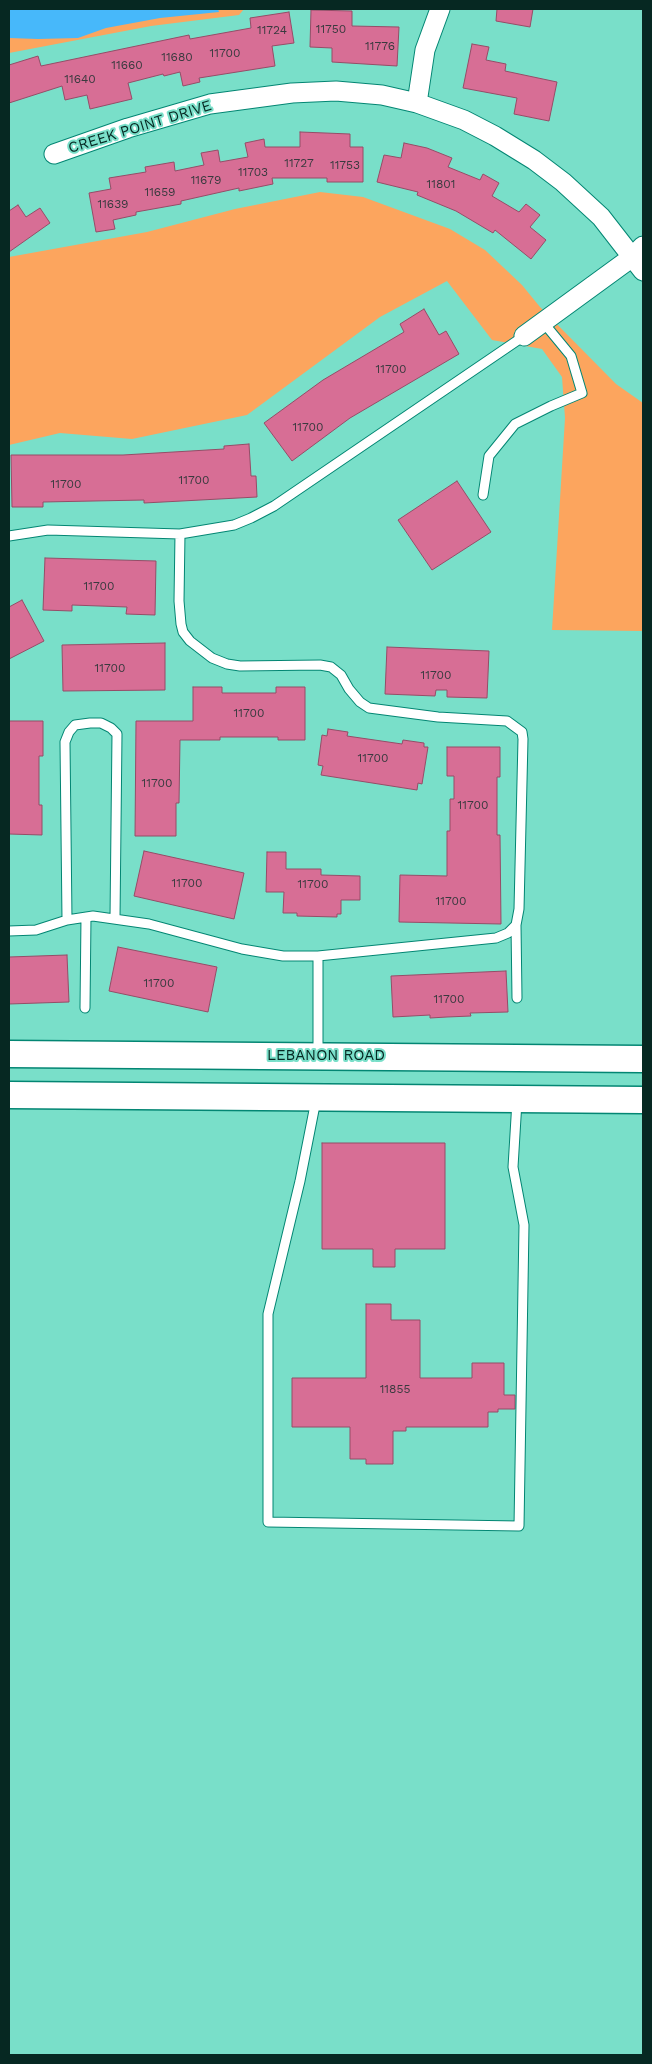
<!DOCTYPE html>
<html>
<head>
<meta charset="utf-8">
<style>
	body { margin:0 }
	#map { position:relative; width:652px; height:2064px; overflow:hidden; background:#79dfc9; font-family:"Work Sans",sans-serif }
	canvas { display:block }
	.frame { position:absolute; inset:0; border:10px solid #062822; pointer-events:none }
</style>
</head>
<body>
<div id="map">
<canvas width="652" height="2064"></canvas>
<div class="frame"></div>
</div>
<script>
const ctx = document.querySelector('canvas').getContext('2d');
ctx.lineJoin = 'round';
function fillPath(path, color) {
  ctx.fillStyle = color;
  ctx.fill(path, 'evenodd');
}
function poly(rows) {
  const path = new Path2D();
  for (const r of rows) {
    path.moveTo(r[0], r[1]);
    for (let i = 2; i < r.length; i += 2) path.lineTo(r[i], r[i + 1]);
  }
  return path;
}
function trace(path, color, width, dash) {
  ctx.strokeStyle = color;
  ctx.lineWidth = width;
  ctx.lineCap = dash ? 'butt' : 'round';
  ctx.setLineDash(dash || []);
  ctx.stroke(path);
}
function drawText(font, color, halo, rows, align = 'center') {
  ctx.font = font + ' "Work Sans",sans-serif';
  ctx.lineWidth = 4;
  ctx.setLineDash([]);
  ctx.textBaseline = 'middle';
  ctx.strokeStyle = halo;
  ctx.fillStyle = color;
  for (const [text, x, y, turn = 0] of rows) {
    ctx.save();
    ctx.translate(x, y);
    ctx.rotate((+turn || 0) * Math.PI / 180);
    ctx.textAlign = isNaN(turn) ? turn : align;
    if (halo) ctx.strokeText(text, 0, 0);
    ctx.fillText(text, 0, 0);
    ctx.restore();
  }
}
fillPath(poly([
	[9,9,244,9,239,15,151,26,9,53],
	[320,192,363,197,450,229,485,250,522,285,540,307,616,384,643,403,643,631,552,630,565,418,562,377,542,349,492,340,447,281,380,317,247,415,132,439,60,433,9,445,9,257,147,232,235,209]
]), '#fca55e');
fillPath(poly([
	[9,9,218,9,219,12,160,18,106,28,78,38,38,39,9,38]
]), '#47b8fa');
const building = poly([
	[497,9,533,9,530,27,496,21,497,9],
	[311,10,352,11,352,26,399,27,397,66,332,62,332,48,310,47,311,10],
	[289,12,294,43,272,46,275,66,199,78,200,82,183,86,180,72,164,76,163,74,128,83,132,99,90,109,87,95,65,100,62,86,9,103,9,65,38,56,41,66,189,35,190,39,251,28,250,18,289,12],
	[472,44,489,47,486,60,506,64,505,71,557,82,549,121,514,114,517,98,463,88,472,44],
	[300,132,350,134,350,147,363,147,363,182,327,182,327,178,272,178,273,184,239,191,239,188,181,201,181,204,136,212,136,215,113,220,115,229,96,232,89,193,111,189,109,178,146,172,145,167,174,162,175,171,204,165,201,153,218,150,220,162,248,157,245,143,264,139,265,147,300,147,300,132],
	[404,143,427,148,452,158,448,167,480,180,483,174,499,183,492,196,519,212,526,204,540,215,530,227,546,240,531,259,495,230,493,233,456,211,417,195,418,192,377,182,384,155,401,158,404,143],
	[18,205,26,217,40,208,50,223,9,252,9,211,18,205],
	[424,309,439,335,446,331,459,354,350,418,292,461,264,423,323,380,404,332,400,324,424,309],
	[249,444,251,476,256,476,257,497,144,503,144,500,43,502,43,507,12,507,11,455,123,455,224,449,224,446,249,444],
	[457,481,491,532,432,570,398,520,457,481],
	[45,558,156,561,155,615,126,614,127,607,72,605,72,611,43,610,45,558],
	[22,600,44,641,9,659,9,607,22,600],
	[165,643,165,690,63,691,62,645,165,643],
	[387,647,489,651,487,698,447,697,447,690,436,690,435,696,385,694,387,647],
	[193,687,222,687,222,693,276,693,276,687,305,687,305,740,278,740,278,737,220,737,220,740,180,740,179,803,176,803,176,836,135,836,136,721,193,721,193,687],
	[9,721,43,721,43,756,39,756,39,805,42,805,42,835,9,834,9,721],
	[328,729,348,732,347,736,402,744,403,740,424,743,424,747,428,747,422,784,418,783,417,790,321,775,323,766,318,765,322,735,327,736,328,729],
	[447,747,500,747,500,777,497,777,497,835,500,835,501,924,399,922,400,875,447,876,447,831,450,831,450,799,454,799,454,776,447,776,447,747],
	[144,851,244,873,234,919,134,896,144,851],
	[267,852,286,852,286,869,321,869,321,875,360,876,360,900,341,900,341,914,337,914,337,917,297,916,297,913,283,913,284,892,266,892,267,852],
	[118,947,217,967,208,1012,109,991,118,947],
	[67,955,69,1002,9,1004,9,957,67,955],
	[506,971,508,1012,470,1013,471,1016,447,1017,430,1018,430,1015,393,1017,391,976,506,971],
	[322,1143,445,1143,445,1249,395,1249,395,1267,373,1267,373,1249,322,1249,322,1143],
	[366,1304,391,1304,391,1320,420,1320,420,1378,472,1378,472,1363,504,1363,504,1395,515,1395,515,1409,498,1409,498,1412,488,1412,488,1427,406,1427,406,1431,393,1431,393,1464,366,1464,366,1459,350,1459,350,1427,292,1427,292,1378,366,1378,366,1304]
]);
fillPath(building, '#d76e95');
trace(building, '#954c67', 1);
const lane = poly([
	[483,495,489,456,515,424,551,406,582,393,571,356,543,322],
	[9,536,48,530,180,534,234,525,251,518,274,506,524,336],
	[67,920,65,742,69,732,75,725,90,723,101,723,111,728,117,734,115,918],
	[516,925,517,998],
	[9,931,36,930,67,920,93,916,149,924,242,949,283,956,318,956,496,938,508,933,516,925,519,909,523,739,522,732,507,721,438,717,369,708,360,702,349,689,341,675,331,667,320,665,240,666,227,664,212,658,190,641,183,632,181,624,179,601,180,534],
	[85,1008,86,917],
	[318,1053,318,956],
	[316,1100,300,1181,268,1314,268,1522,519,1526,524,1225,513,1167,517,1101]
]);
const street = poly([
	[417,103,425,50,440,9],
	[54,154,128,128,210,104,292,93,336,91,382,95,417,103,464,120,495,136,534,160,563,182,601,217,643,271],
	[524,336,631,258,643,246]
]);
const secondary = poly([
	[9,1054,643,1059],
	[9,1095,643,1100]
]);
trace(lane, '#038673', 11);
trace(street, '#038673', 21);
trace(secondary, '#038673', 29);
trace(lane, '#fff', 9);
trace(street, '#fff', 19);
trace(secondary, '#fff', 26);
drawText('12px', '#3a3a3f', null, [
	["11750",331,29],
	["11724",272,30],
	["11776",380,46],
	["11700",225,53],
	["11680",177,57],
	["11660",127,65],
	["11640",80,79],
	["11727",299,163],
	["11753",345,165],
	["11703",253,172],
	["11679",206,180],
	["11801",441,184],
	["11659",160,192],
	["11639",113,204],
	["11700",391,369],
	["11700",308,427],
	["11700",194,480],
	["11700",66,484],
	["11700",99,586],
	["11700",110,668],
	["11700",436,675],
	["11700",249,713],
	["11700",373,758],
	["11700",157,783],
	["11700",473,805],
	["11700",187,883],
	["11700",313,884],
	["11700",451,901],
	["11700",159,983],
	["11700",449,999],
	["11855",395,1389]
]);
drawText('15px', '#062822', '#79dfc9', [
	["CREEK POINT DRIVE",140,127,-17],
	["LEBANON ROAD",326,1056]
]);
</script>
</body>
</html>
